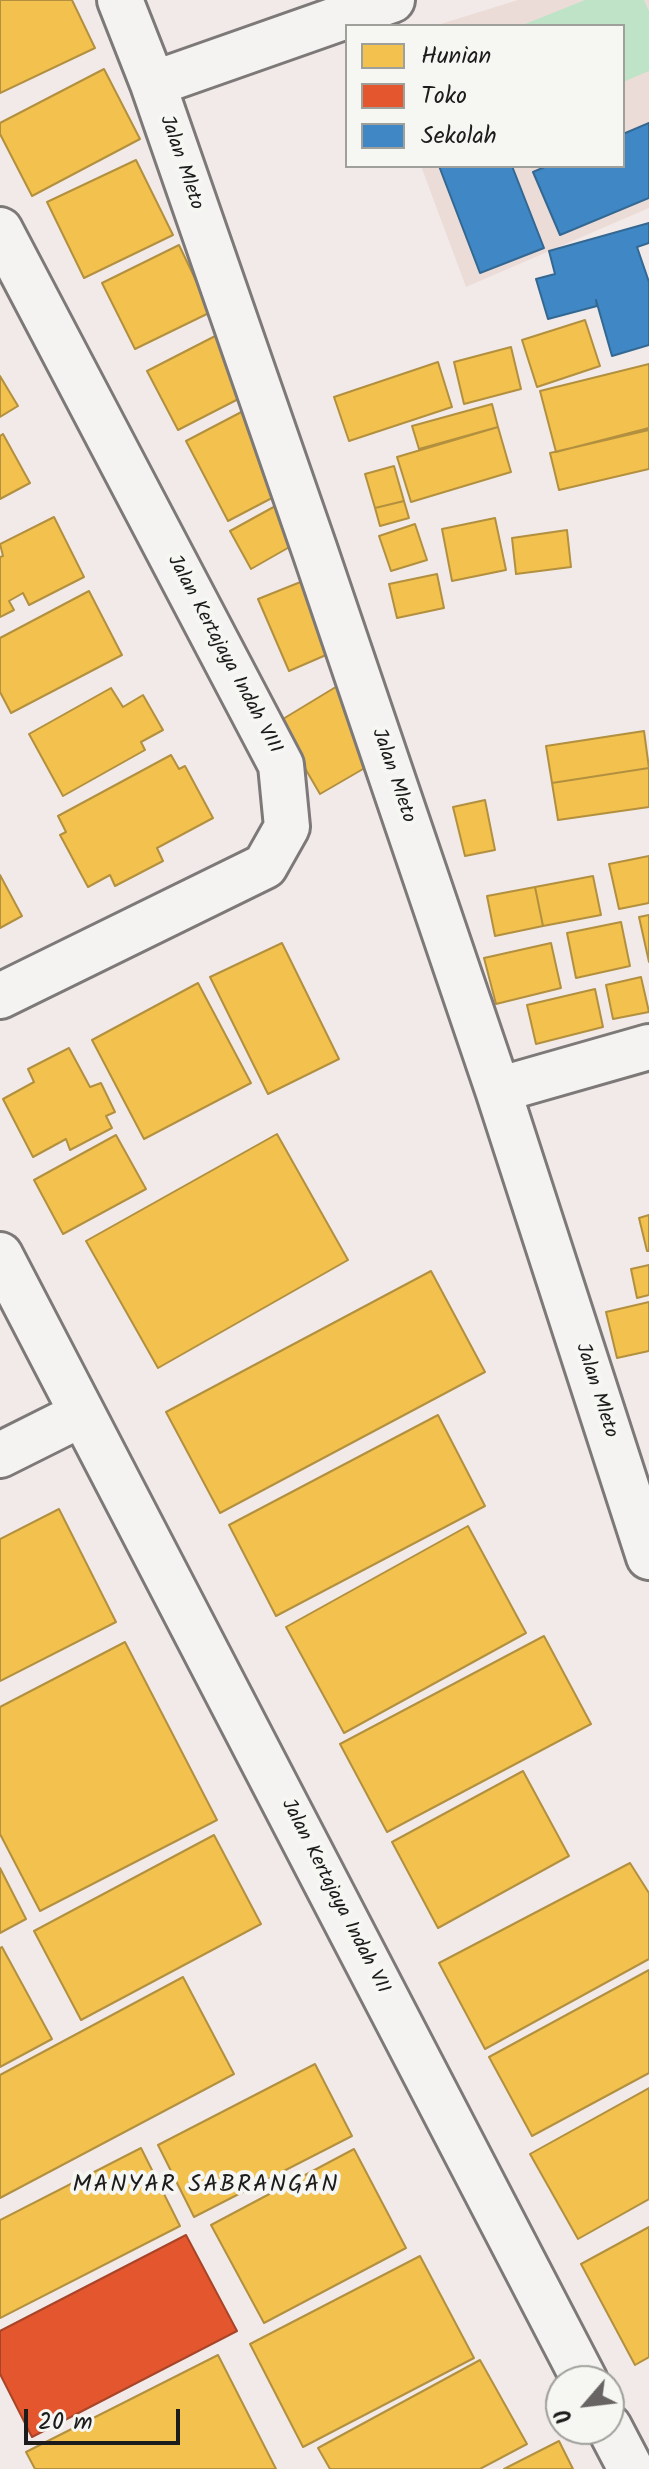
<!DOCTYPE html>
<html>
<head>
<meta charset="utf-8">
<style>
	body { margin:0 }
	#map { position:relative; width:649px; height:2469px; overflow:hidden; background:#f2eae8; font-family:Kalam,sans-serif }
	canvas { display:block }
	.legend { position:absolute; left:345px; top:24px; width:280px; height:144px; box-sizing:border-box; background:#f6f6f2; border:2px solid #9f9f9c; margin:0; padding:10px 14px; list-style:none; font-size:24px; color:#1c1c1c }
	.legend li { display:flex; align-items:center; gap:16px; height:40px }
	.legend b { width:40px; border:2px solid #9f9f9c }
	.north { position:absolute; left:545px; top:2365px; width:80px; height:80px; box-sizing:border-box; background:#f6f6f2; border:2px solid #9f9f9c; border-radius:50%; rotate:242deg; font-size:22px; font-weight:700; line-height:32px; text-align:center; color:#1c1c1c }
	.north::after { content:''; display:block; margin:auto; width:28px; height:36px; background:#676463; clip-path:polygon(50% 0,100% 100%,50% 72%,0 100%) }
	.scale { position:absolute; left:24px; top:2409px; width:156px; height:36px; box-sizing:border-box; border:4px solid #1c1c1c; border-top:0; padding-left:10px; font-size:24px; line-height:28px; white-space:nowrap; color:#1c1c1c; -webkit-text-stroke:6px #f6f6f2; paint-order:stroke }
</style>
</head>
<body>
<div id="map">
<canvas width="649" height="2469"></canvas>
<ul class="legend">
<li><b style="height:22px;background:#f2c14e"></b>Hunian</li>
<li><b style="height:22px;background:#e4572e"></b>Toko</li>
<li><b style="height:22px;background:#3f88c5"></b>Sekolah</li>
</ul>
<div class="north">U</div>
<div class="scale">20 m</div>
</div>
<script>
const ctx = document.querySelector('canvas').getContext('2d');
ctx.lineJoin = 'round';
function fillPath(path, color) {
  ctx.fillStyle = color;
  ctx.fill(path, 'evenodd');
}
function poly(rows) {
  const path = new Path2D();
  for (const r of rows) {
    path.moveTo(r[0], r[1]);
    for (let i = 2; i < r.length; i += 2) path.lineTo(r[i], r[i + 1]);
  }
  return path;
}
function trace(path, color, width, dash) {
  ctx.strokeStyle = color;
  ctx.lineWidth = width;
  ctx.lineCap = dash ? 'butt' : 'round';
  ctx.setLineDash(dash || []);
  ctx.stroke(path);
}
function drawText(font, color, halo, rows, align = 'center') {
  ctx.font = font + ' Kalam,sans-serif';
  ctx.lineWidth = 8;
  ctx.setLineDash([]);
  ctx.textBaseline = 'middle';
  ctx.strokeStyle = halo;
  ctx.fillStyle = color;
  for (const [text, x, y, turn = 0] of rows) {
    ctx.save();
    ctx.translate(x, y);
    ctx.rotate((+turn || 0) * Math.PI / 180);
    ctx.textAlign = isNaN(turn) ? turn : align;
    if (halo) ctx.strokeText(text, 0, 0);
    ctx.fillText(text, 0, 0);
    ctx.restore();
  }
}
fillPath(poly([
	[518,0,649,0,649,208,466,287,421,166,623,166,623,26,434,26]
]), '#ecdcd8');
fillPath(poly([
	[585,0,644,0,649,11,649,71,623,82,623,26,520,26]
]), '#bfe3c7');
const homes = poly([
	[0,0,72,0,95,48,0,93,0,0],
	[104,69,140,139,32,196,0,134,0,123,104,69],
	[136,160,173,235,84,278,47,202,136,160],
	[179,245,211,312,135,349,102,283,179,245],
	[585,320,600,366,537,387,522,340,585,320],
	[223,332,254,391,178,430,147,371,223,332],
	[511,347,521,389,464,404,454,362,511,347],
	[438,362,452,407,349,441,334,397,438,362],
	[649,364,649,428,556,452,540,391,649,364],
	[0,376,18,406,0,417,0,376],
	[492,404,498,427,419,449,412,426,492,404],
	[249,408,291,488,228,521,186,441,249,408],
	[498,427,511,472,411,502,397,457,498,427],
	[649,430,649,469,559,490,550,453,649,430],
	[3,434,30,483,0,499,0,436,3,434],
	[394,466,404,501,375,508,365,474,394,466],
	[404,501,409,518,380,526,375,508,404,501],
	[279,504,300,541,251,569,230,531,279,504],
	[54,517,84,577,29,605,23,593,9,601,14,610,0,617,0,557,3,556,0,544,54,517],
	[495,518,506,570,452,581,442,529,495,518],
	[415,524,427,560,391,571,379,536,415,524],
	[567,530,571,567,516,574,512,538,567,530],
	[437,574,444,608,397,618,389,584,437,574],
	[303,581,333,652,289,671,258,599,303,581],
	[89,591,122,655,11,713,0,692,0,638,89,591],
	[339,685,382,758,320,794,278,722,339,685],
	[111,688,123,707,143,695,163,730,141,742,145,750,63,796,29,734,111,688],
	[644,731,649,768,552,783,546,746,644,731],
	[171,755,179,769,185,766,213,818,157,848,163,861,115,886,110,875,88,887,60,835,66,832,58,816,171,755],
	[649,768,649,807,558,820,552,783,649,768],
	[485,800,495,850,465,856,453,807,485,800],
	[649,856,649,903,619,909,609,864,649,856],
	[0,875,22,916,0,928,0,875],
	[593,876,601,915,543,926,535,887,593,876],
	[535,887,543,926,495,936,487,896,535,887],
	[649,915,649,962,639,917,649,915],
	[621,922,630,966,576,978,567,933,621,922],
	[282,943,339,1059,268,1094,210,977,282,943],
	[551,943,561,988,496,1004,484,958,551,943],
	[641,977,649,1012,613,1019,606,985,641,977],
	[198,983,251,1083,144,1139,92,1040,198,983],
	[595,989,603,1027,536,1044,527,1005,595,989],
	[69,1048,90,1087,101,1083,115,1112,106,1116,112,1128,70,1150,66,1139,33,1157,3,1099,34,1082,28,1069,69,1048],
	[277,1134,348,1260,158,1368,86,1241,277,1134],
	[116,1135,146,1189,63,1234,34,1180,116,1135],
	[649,1215,649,1251,647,1251,639,1218,649,1215],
	[649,1265,649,1295,637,1298,631,1269,649,1265],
	[431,1271,485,1372,220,1513,166,1412,431,1271],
	[649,1302,649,1351,617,1358,606,1312,649,1302],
	[438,1415,485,1506,276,1616,229,1525,438,1415],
	[59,1509,116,1622,0,1681,0,1539,59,1509],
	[468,1526,526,1633,344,1733,286,1627,468,1526],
	[544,1636,591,1724,387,1832,340,1744,544,1636],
	[125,1642,217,1820,40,1911,0,1834,0,1707,125,1642],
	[523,1771,569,1856,438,1928,392,1842,523,1771],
	[214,1835,261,1924,81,2020,34,1931,214,1835],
	[630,1863,649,1893,649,1959,485,2049,439,1963,630,1863],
	[0,1868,26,1919,0,1933,0,1868],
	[2,1947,52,2039,0,2067,0,1948,2,1947],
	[649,1970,649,2073,532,2136,489,2057,649,1970],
	[183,1977,234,2074,0,2198,0,2075,183,1977],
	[315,2064,352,2136,194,2217,158,2145,315,2064],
	[649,2088,649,2199,578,2239,530,2154,649,2088],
	[141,2148,180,2226,0,2318,0,2220,141,2148],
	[354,2149,406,2248,264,2323,211,2225,354,2149],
	[649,2227,649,2357,635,2365,581,2264,649,2227],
	[420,2256,474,2358,303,2447,250,2344,420,2256],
	[218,2355,276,2469,35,2469,26,2452,218,2355],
	[480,2360,527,2444,480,2469,330,2469,318,2448,480,2360],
	[559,2441,573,2469,504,2469,559,2441]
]);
fillPath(homes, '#f2c14e');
trace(homes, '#b2903f', 2);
const shops = poly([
	[186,2235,237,2331,32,2437,0,2374,0,2331,186,2235]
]);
fillPath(shops, '#e4572e');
trace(shops, '#a84529', 2);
const schools = poly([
	[649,123,649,198,560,235,533,172,547,166,623,166,623,134,649,123],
	[439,166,512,166,544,248,480,273,439,166],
	[649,223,649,243,637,247,649,282,649,345,612,356,596,300,597,306,548,319,536,279,555,274,549,251,649,223]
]);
fillPath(schools, '#3f88c5');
trace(schools, '#346892', 2);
const minor = poly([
	[120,0,153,84,315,551,498,1090,649,1557],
	[153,84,392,0],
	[0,230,281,765,287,827,265,866,0,996],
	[498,1090,649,1047],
	[0,1255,585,2381],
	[0,1455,82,1414],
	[609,2427,631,2469]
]);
trace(minor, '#7c7978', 50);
trace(minor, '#f5f3f1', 44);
drawText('20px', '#1c1c1c', '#f6f6f2', [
	["Jalan Mleto",180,163,71],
	["Jalan Kertajaya Indah VIII",223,655,62],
	["Jalan Mleto",392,776,71],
	["Jalan Mleto",595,1391,72],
	["Jalan Kertajaya Indah VII",334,1897,63]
]);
ctx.letterSpacing = '2px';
drawText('24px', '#1c1c1c', '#f6f6f2', [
	["MANYAR SABRANGAN",206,2187]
]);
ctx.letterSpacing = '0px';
</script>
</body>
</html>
